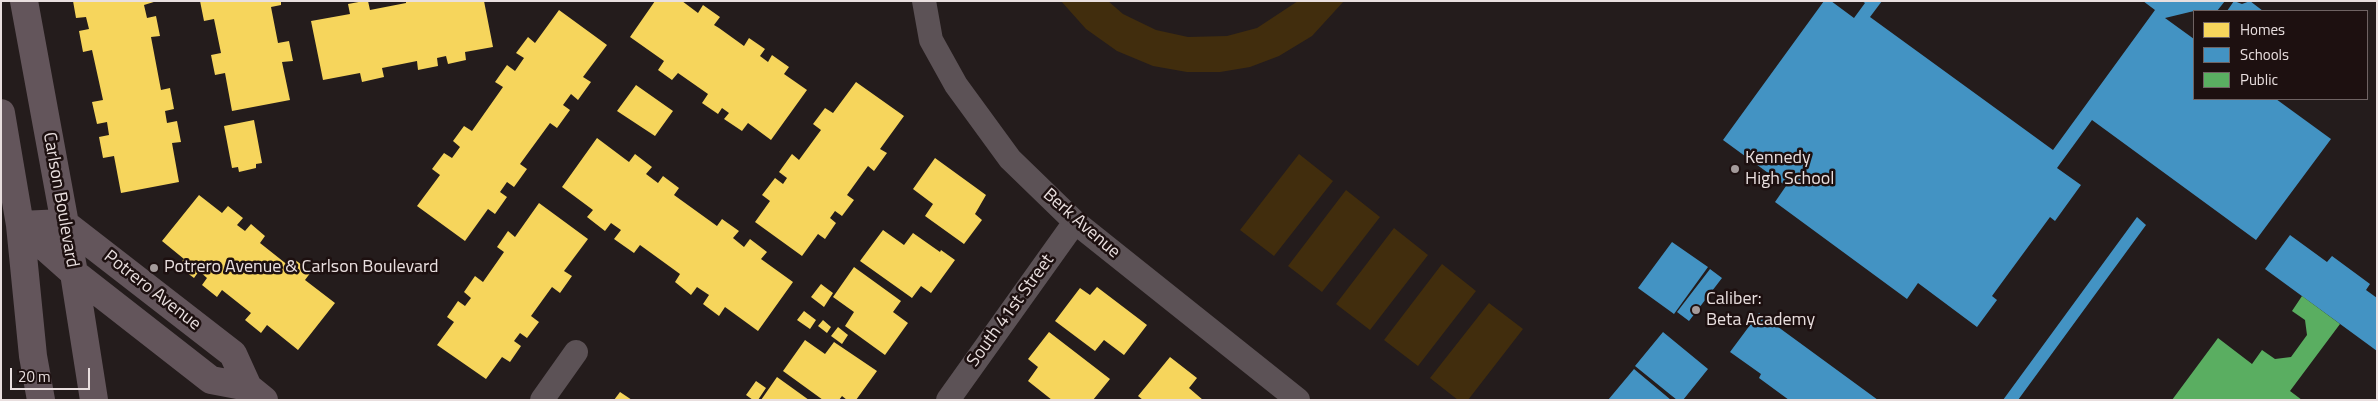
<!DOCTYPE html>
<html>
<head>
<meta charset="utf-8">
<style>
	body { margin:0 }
	#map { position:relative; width:2378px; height:401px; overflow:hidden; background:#241c1c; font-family:"Titillium Web",sans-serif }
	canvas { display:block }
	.frame { position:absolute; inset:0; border:2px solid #e9dfdf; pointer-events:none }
	.legend { position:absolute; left:2193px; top:10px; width:175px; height:90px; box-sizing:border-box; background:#1d1010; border:1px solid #6f6363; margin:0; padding:6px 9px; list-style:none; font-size:15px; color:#e9dfdf }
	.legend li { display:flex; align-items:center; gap:10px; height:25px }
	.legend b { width:25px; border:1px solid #6f6363 }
	.scale { position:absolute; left:10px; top:368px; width:80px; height:22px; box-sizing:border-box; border:2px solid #e9dfdf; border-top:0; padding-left:6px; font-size:15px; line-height:18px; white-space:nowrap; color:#e9dfdf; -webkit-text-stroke:4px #1d1010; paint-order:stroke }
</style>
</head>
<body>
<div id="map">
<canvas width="2378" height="401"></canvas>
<div class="frame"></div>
<ul class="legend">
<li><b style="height:14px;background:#f6d55c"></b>Homes</li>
<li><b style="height:14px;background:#4393c3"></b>Schools</li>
<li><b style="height:14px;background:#5aae61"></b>Public</li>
</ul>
<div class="scale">20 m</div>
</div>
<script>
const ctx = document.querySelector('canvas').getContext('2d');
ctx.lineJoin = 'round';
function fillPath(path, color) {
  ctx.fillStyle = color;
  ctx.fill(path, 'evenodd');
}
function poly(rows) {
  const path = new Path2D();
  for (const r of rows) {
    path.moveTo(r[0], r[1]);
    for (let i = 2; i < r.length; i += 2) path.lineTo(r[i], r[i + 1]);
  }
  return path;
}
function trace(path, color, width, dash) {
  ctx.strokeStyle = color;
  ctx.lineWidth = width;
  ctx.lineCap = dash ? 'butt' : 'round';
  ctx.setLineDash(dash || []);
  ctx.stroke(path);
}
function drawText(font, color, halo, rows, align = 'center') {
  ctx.font = font + ' "Titillium Web",sans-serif';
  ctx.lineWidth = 5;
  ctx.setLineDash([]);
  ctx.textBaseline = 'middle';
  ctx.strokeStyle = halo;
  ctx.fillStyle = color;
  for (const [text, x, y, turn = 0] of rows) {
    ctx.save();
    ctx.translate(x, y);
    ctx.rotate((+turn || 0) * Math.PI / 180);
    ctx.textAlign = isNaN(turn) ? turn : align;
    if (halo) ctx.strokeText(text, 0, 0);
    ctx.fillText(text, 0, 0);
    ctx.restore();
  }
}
fillPath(poly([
	[1061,1,1108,1,1123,14,1156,30,1188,37,1227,36,1257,28,1298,1,1344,1,1312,36,1279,56,1250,67,1220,72,1187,72,1153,66,1117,51,1086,29],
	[1299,154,1333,181,1274,256,1240,230],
	[1346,190,1380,217,1322,292,1288,266],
	[1394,228,1428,255,1370,330,1336,304],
	[1442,264,1476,291,1418,366,1384,340],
	[1489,303,1523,329,1468,400,1458,400,1430,378]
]), '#412d0d');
fillPath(poly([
	[73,1,157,1,144,5,147,18,156,16,160,36,151,37,161,90,170,88,174,109,165,111,167,123,177,121,181,142,172,143,179,182,121,193,114,156,103,158,99,137,109,135,107,122,97,124,92,102,103,100,92,50,83,52,79,31,89,29,86,17,76,18],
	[200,1,281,1,281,5,271,7,278,43,289,41,293,61,282,62,290,100,232,111,225,73,215,75,211,55,221,53,214,19,204,21],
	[364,1,368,1,370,10,406,3,406,1,484,1,493,47,465,52,466,60,448,64,446,56,437,58,438,66,418,70,417,61,382,68,384,77,362,82,360,73,323,80,311,21,350,14,348,4],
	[655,1,682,1,698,13,703,5,720,17,714,25,719,28,744,46,749,38,765,49,760,56,768,62,772,55,789,67,784,74,807,90,771,140,748,123,742,131,724,119,729,113,722,108,718,114,702,103,708,94,678,73,672,80,658,70,664,61,630,37],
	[559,10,607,45,583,77,591,82,578,100,571,94,563,105,570,110,557,128,550,123,520,164,527,169,514,187,507,182,500,192,507,197,495,214,488,209,465,241,417,206,440,175,432,169,444,153,452,158,460,147,453,141,464,126,472,131,503,87,495,82,507,65,515,71,524,58,516,53,528,37,535,43],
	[856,82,904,116,880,149,887,153,874,171,868,166,847,195,854,200,842,216,835,211,830,218,836,223,825,239,818,234,802,256,755,222,770,201,762,195,775,178,783,184,787,178,779,172,792,154,799,160,821,130,813,124,825,108,833,113],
	[636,85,673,111,655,136,617,111],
	[254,120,262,163,256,164,256,168,239,172,238,167,232,168,224,126],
	[597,138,629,162,635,154,652,167,646,174,658,183,663,176,679,188,674,195,717,226,722,219,739,231,733,238,744,247,750,239,767,252,761,259,793,282,758,331,725,307,719,316,703,304,709,295,697,287,691,295,675,282,680,274,640,245,634,253,614,239,621,230,611,223,605,231,587,217,593,210,562,187],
	[935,158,986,195,975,214,982,220,964,244,925,216,933,204,913,189],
	[199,195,222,213,228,206,243,218,237,225,245,231,251,224,265,236,260,243,289,266,294,259,311,272,305,280,335,303,298,350,267,325,261,333,245,320,251,313,222,290,217,297,202,285,207,278,199,271,194,278,178,266,184,259,162,241],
	[539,203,588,239,564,271,572,276,560,293,552,287,531,316,539,322,527,338,520,333,514,341,521,346,510,362,502,357,486,379,437,345,454,322,447,317,458,301,465,306,471,298,464,292,475,276,483,282,504,252,497,247,508,231,515,237],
	[883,230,904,245,913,233,940,252,941,250,955,260,931,293,921,286,912,298,860,261],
	[854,267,901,301,893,312,908,323,885,355,845,326,854,312,833,297],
	[821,284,833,293,824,307,811,297],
	[1097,287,1147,325,1124,355,1104,340,1095,351,1055,321,1080,288,1090,295],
	[804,311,816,320,810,329,797,320],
	[823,320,831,327,827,333,818,326],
	[838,327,848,335,842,344,831,336],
	[1049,332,1110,379,1093,400,1052,400,1028,381,1038,367,1028,359],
	[805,340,825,354,834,342,877,371,856,400,847,400,842,396,839,400,823,400,783,371],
	[1170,357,1197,378,1189,388,1203,400,1143,400,1138,396],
	[777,377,809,400,761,400],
	[756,381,766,388,758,400,753,400,746,395],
	[620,392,632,400,614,400]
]), '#f6d55c');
fillPath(poly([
	[1824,1,1831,1,1854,18,1865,3,1862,1,1882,1,1870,17,2053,150,2155,10,2143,1,2225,1,2217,11,2194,11,2165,18,2194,39,2194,99,2276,99,2331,139,2256,240,2092,120,2057,168,2081,185,2055,221,2050,217,1992,296,1997,300,1977,327,1918,283,1907,299,1775,202,1786,186,1723,140],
	[2234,1,2242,4,2250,1,2263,11,2227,11],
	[2137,217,2146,225,2018,400,2003,400],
	[2290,235,2327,262,2332,256,2370,284,2366,290,2377,298,2377,351,2265,269],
	[1672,242,1708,267,1674,314,1638,288],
	[1710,269,1722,278,1689,321,1677,312],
	[1759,313,1878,400,1789,400,1759,378,1761,374,1730,352],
	[1663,332,1708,369,1683,400,1677,400,1635,366],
	[1634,369,1671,400,1608,400]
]), '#4393c3');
fillPath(poly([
	[2302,296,2340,324,2290,391,2302,400,2172,400,2218,338,2252,364,2262,350,2275,359,2291,357,2307,335,2305,320,2292,311]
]), '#5aae61');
trace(poly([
	[924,1,931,40,956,85,1010,159,1075,222,1298,400],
	[542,400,576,352],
	[948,400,1075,222]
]), '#5c5256', 24);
trace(poly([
	[24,1,74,273,94,400],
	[1,113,20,225,33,356,41,400],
	[20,225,64,223,233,354,248,387,264,400],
	[20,225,74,273,211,380,248,387]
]), '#63555b', 28);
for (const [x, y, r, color] of [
	[1735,169,5,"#a49b9b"],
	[154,268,5,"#a49b9b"],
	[1696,310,5,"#a49b9b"]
]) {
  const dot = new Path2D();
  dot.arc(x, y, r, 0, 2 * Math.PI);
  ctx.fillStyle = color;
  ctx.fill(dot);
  trace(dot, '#1d1010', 2);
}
drawText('18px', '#e9dfdf', '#1d1010', [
	["Kennedy",1745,159],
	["High School",1745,180],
	["Potrero Avenue & Carlson Boulevard",164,268],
	["Caliber:",1706,300],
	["Beta Academy",1706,321]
], 'left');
drawText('18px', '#e9dfdf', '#1d1010', [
	["Carlson Boulevard",60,200,80],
	["Berk Avenue",1081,224,41],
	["Potrero Avenue",152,291,38],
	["South 41st Street",1011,311,-54]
]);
</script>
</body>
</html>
